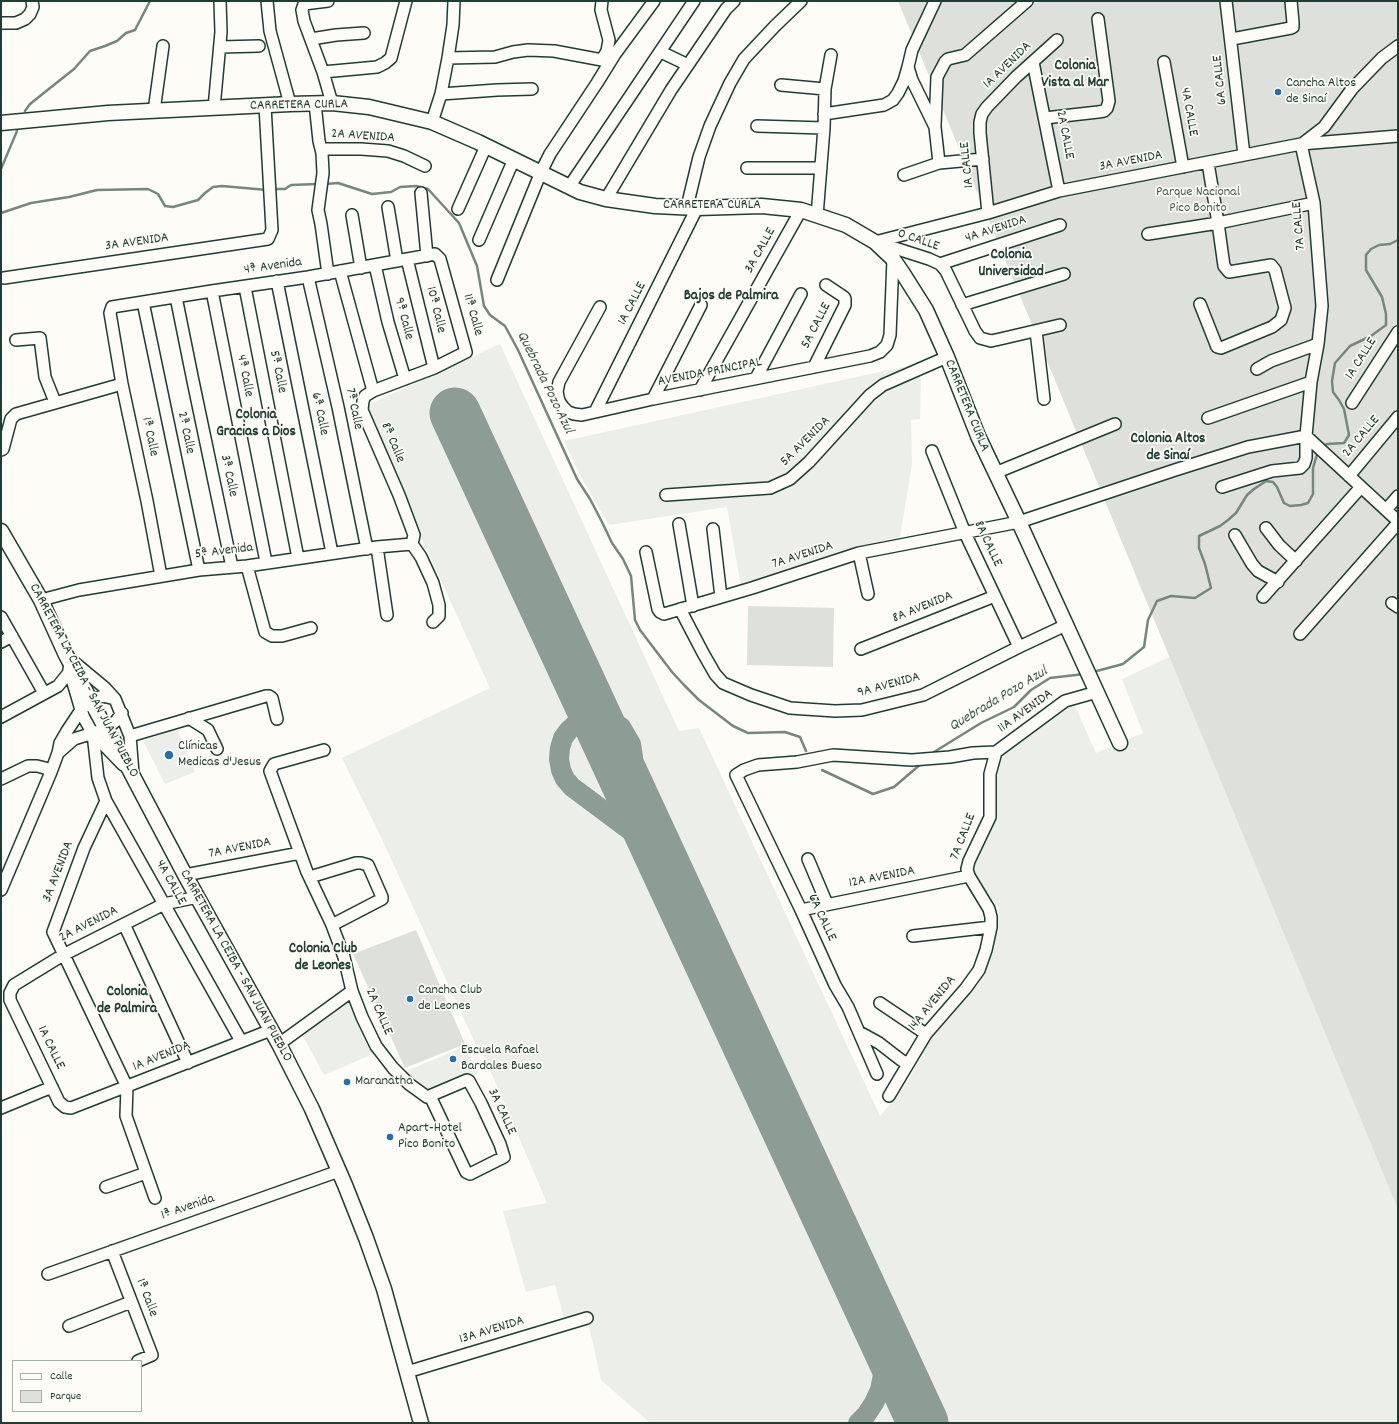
<!DOCTYPE html>
<html>
<head>
<meta charset="utf-8">
<style>
	body { margin:0 }
	#map { position:relative; width:1399px; height:1424px; overflow:hidden; background:#fdfcf7; font-family:Dekko,sans-serif }
	canvas { display:block }
	.frame { position:absolute; inset:0; border:2px solid #1f3d34; pointer-events:none }
	.legend { position:absolute; left:12px; top:1360px; width:130px; height:52px; box-sizing:border-box; background:#fdfcf7; border:1px solid #a4b0a9; margin:0; padding:5px 7px; list-style:none; font-size:12px; color:#1f3d34 }
	.legend li { display:flex; align-items:center; gap:8px; height:20px }
	.legend b { width:20px; border:1px solid #a4b0a9 }
</style>
</head>
<body>
<div id="map">
<canvas width="1399" height="1424"></canvas>
<div class="frame"></div>
<ul class="legend">
<li><b style="height:5px;background:#fdfcf7"></b>Calle</li>
<li><b style="height:11px;background:#dde0db"></b>Parque</li>
</ul>
</div>
<script>
const ctx = document.querySelector('canvas').getContext('2d');
ctx.lineJoin = 'round';
function fillPath(path, color) {
  ctx.fillStyle = color;
  ctx.fill(path, 'evenodd');
}
function poly(rows) {
  const path = new Path2D();
  for (const r of rows) {
    path.moveTo(r[0], r[1]);
    for (let i = 2; i < r.length; i += 2) path.lineTo(r[i], r[i + 1]);
  }
  return path;
}
function trace(path, color, width, dash) {
  ctx.strokeStyle = color;
  ctx.lineWidth = width;
  ctx.lineCap = dash ? 'butt' : 'round';
  ctx.setLineDash(dash || []);
  ctx.stroke(path);
}
function drawText(font, color, halo, rows, align = 'center') {
  ctx.font = font + ' Dekko,sans-serif';
  ctx.lineWidth = 3.5;
  ctx.setLineDash([]);
  ctx.textBaseline = 'middle';
  ctx.strokeStyle = halo;
  ctx.fillStyle = color;
  for (const [text, x, y, turn = 0] of rows) {
    ctx.save();
    ctx.translate(x, y);
    ctx.rotate((+turn || 0) * Math.PI / 180);
    ctx.textAlign = isNaN(turn) ? turn : align;
    if (halo) ctx.strokeText(text, 0, 0);
    ctx.fillText(text, 0, 0);
    ctx.restore();
  }
}
fillPath(poly([
	[500,344,679,731,699,728,880,1116,906,1085,932,1036,982,975,989,960,996,933,999,908,974,876,972,870,975,859,994,819,998,767,1002,757,1008,751,1074,704,1096,753,1143,733,1122,679,1241,624,1398,667,1398,1423,650,1423,601,1380,587,1317,565,1322,555,1285,526,1292,503,1211,547,1203,479,1044,476,1045,381,837,342,758,490,688,363,409,366,406],
	[916,364,921,380,920,419,911,420,912,464,900,537,838,552,741,586,727,507,609,525,581,477,564,441],
	[177,728,195,772,165,784,143,741],
	[350,998,373,1054,324,1075,302,1034],
	[466,1046,478,1074,428,1093,410,1080,404,1072]
]), '#eceee9');
fillPath(poly([
	[898,1,1398,1,1398,1209],
	[748,606,834,608,833,667,747,665],
	[416,930,465,1044,405,1068,353,954]
]), '#dde0db');
trace(poly([
	[25,111,30,104,74,69,90,51,105,46,117,41,126,33,135,30,150,1],
	[1,169,17,131],
	[325,184,338,183,372,194,391,192,400,187,416,186,428,189,459,223,477,266,484,306,490,315,505,326,518,350,577,479,590,499,602,522,612,543,623,559,631,576,635,620,640,630,672,672,684,685,699,700,733,726,748,733,785,732,800,737,806,751],
	[272,189,285,189,291,185,318,184],
	[1,213,31,203,69,197,97,190,148,189,158,194,165,206,173,207,198,200,205,193,213,187,222,186,267,190],
	[1323,446,1327,444,1344,443,1349,435,1344,409,1339,400,1333,392,1332,381,1335,363,1350,346,1371,336,1386,325,1386,314,1382,297,1366,270,1366,255,1371,249,1379,245,1390,244,1398,240],
	[1093,672,1123,664,1144,647,1148,620,1157,601,1171,596,1195,598,1211,588,1205,564,1199,548,1199,536,1220,526,1228,520,1236,513,1247,495,1254,489,1266,481,1273,482,1277,487,1284,503,1290,506,1301,505,1308,503,1313,494,1313,468,1318,451],
	[934,752,981,723,1014,707,1031,690,1050,678,1084,674],
	[822,770,873,794,894,787,922,763]
]), '#75877f', 2.5);
trace(poly([
	[630,791,633,757,631,744,621,727,610,721,589,719,577,723,569,730,563,738,560,748,559,759,561,770,565,779,572,787,651,846,661,859],
	[858,1423,866,1415,874,1403,880,1390,885,1365,886,1343]
]), '#8e9c96', 20);
trace(poly([
	[455,413,923,1423]
]), '#8e9c96', 51);
const minor = poly([
	[267,1,270,31,290,104],
	[328,1,304,4,302,10,304,21,323,72,332,103],
	[602,1,601,10,609,40,607,51,602,60],
	[935,1,912,50,908,67,912,80,935,127,939,163],
	[1226,1,1244,155],
	[1,23,16,23,25,19,30,14,33,7,32,1],
	[311,39,336,35,364,33],
	[1232,39,1291,28,1293,27,1293,23,1291,1],
	[220,47,259,46],
	[661,52,688,65],
	[448,58,495,57,513,52,528,50,554,51,602,60,609,63],
	[1033,62,1059,191],
	[1164,62,1183,167],
	[323,72,377,67,385,63,391,58,406,1],
	[781,85,825,89],
	[441,94,497,90,532,89],
	[315,103,319,141,322,153,323,173,318,210,321,224,328,274],
	[214,108,221,32,220,1],
	[154,111,163,46],
	[824,114,884,105,893,100,898,93,904,81,908,67],
	[1045,118,1098,112,1104,111,1107,108,1109,101,1098,19],
	[432,122,441,94,448,58,453,25,454,1],
	[935,125,937,77,945,62,948,59,965,55,1027,1],
	[757,126,824,128],
	[1302,144,1324,127,1352,89,1382,58,1398,46],
	[321,149,361,149,388,151,404,156,425,166],
	[747,168,821,168],
	[904,175,939,163,983,159],
	[569,187,694,1],
	[421,193,427,256],
	[606,199,671,90,726,9,734,1],
	[388,207,397,261],
	[687,207,699,157,710,126,730,83,744,59,775,26,801,1],
	[458,209,486,146],
	[988,213,980,133,980,122,982,114,987,107,1016,77,1057,40],
	[352,215,361,268],
	[817,216,824,128,825,89,831,55],
	[1148,234,1218,223,1314,203],
	[479,240,514,159],
	[875,242,988,213,1059,191,1301,144,1398,136],
	[876,242,929,259,940,264,946,271,975,331,980,338,991,341,1000,339,1060,325],
	[407,259,434,368],
	[940,264,1060,225],
	[375,265,388,322,405,379],
	[340,271,373,391],
	[308,277,338,407,367,549],
	[4,278,268,239,272,230,265,106],
	[497,280,541,172,550,154,597,83,615,54,654,1],
	[277,281,332,553],
	[245,287,298,558],
	[212,291,266,562],
	[176,297,193,381,232,567],
	[143,302,199,570],
	[1200,304,1217,347,1221,348,1272,327,1281,320,1285,308,1275,270,1271,265,1229,272,1224,266,1218,223,1208,163],
	[962,305,1064,274],
	[600,307,559,382,557,392,559,401,563,407,568,412,574,414,582,415,653,399,870,356,880,352,887,345,890,335,893,259],
	[1036,331,1044,399],
	[16,340,40,338,45,377,55,402],
	[814,367,845,305,845,299,844,297,826,285],
	[1257,369,1271,361,1318,344],
	[756,378,801,294],
	[700,390,801,210],
	[653,399,701,305],
	[1352,403,1398,332],
	[595,412,697,208],
	[1208,418,1311,382],
	[1306,436,1398,521],
	[1,450,3,449,11,419,16,414,122,384],
	[932,451,965,533,1019,647],
	[995,473,1115,424],
	[1349,476,1398,417],
	[1222,487,1272,471,1300,468,1304,464,1306,458,1306,436,1311,382,1318,344,1322,306,1314,203,1301,144],
	[666,495,770,488,790,479,809,462,870,395,883,385,947,357],
	[1386,510,1398,496],
	[679,524,693,606],
	[1266,528,1279,545,1296,561],
	[713,529,721,597],
	[1235,535,1252,564,1258,571,1278,582],
	[377,547,387,615],
	[646,552,658,609,660,612,664,614,752,588,859,553,1019,522,1175,470,1248,447,1306,436],
	[859,553,868,594],
	[247,566,265,632,272,636,282,636,311,628],
	[161,576,147,501,122,384,110,313,112,307,212,291,308,277,435,254,440,259,466,352,434,368,373,391,365,396,363,401,362,410,399,495,414,535,412,544,421,557,433,583,439,605,439,616,433,622],
	[1263,597,1361,487],
	[41,600,79,590,199,570,247,566,377,547,412,544],
	[1392,603,1398,607],
	[680,609,703,653,715,674,723,683,751,695,790,708,835,711,862,710,923,695,1019,647,1066,625],
	[1,617,44,693],
	[1300,634,1398,523],
	[1,642,12,636],
	[861,649,995,596],
	[69,658,105,688,115,699,130,736,133,773],
	[69,669,81,710,84,718,93,734,123,765],
	[1,717,58,686,70,671],
	[189,718,208,730,217,749],
	[93,734,98,778,106,801,241,1041],
	[130,736,266,696,269,696,272,698,277,719],
	[324,750,274,764,270,771,307,872,332,925,344,957,352,991,362,1017,376,1046,393,1068,409,1084,427,1097,431,1098,466,1172,470,1174,504,1157,500,1144,481,1103,469,1081,467,1080,427,1097],
	[996,752,1065,701,1097,692],
	[58,753,74,739,106,729,116,721,122,713],
	[1,779,28,766,37,766,45,768,51,772],
	[106,801,84,848,53,932,127,1087,126,1116,155,1198],
	[808,859,827,904],
	[185,875,300,853],
	[310,877,356,863,361,863,368,865,382,897,382,899,332,925],
	[1,890,51,772,58,753,60,743,67,731,81,710,91,700,103,696,115,699],
	[198,897,164,904,63,955,14,985,10,993,10,1000,59,1102,65,1107,71,1108,271,1030],
	[801,910,969,876],
	[124,924,188,1063],
	[913,936,991,927],
	[880,1003,926,1034],
	[859,1032,879,1043,901,1060,908,1064],
	[279,1044,352,991],
	[877,1074,848,1007,835,985,801,910,736,775,744,770,758,765,797,762,833,755,912,760,950,757,973,753,996,752],
	[889,1096,926,1034,966,988,979,970,986,950,991,927,991,917,989,909,969,876,967,869,969,861,990,817,990,774,996,752],
	[1,1108,52,1087],
	[106,1187,146,1173],
	[112,1251,152,1355,138,1361],
	[48,1274,339,1171],
	[69,1326,131,1302],
	[407,1372,587,1318]
]);
const major = poly([
	[1,123,108,113,290,104,332,103,369,107,432,122,478,142,580,192,606,199,655,206,697,208,762,206,801,210,846,225,875,242,893,259,902,272,926,310,947,357,978,436,1019,522,1120,743],
	[1,531,41,600,66,655,106,729,118,748,185,875,279,1044,312,1109,345,1185,366,1238,384,1289,421,1423]
]);
trace(minor, '#1f3d34', 14);
trace(major, '#1f3d34', 17);
trace(minor, '#fdfcf7', 11);
trace(major, '#fdfcf7', 14);
for (const [x, y, r, color] of [
	[1278,92,4,"#1f6fb2"],
	[169,755,5,"#1f6fb2"],
	[410,999,4,"#1f6fb2"],
	[453,1059,4,"#1f6fb2"],
	[347,1082,4,"#1f6fb2"],
	[390,1137,4,"#1f6fb2"]
]) {
  const dot = new Path2D();
  dot.arc(x, y, r, 0, 2 * Math.PI);
  ctx.fillStyle = color;
  ctx.fill(dot);
  trace(dot, '#fdfcf7', 1.5);
}
drawText('14px', '#1f3d34', '#fdfcf7', [
	["1A AVENIDA",1008,66,-44],
	["6A CALLE",1221,80,-96],
	["CARRETERA CURLA",299,106,-1],
	["4A CALLE",1188,112,80],
	["2A CALLE",1064,135,79],
	["2A AVENIDA",363,137,4],
	["3A AVENIDA",1131,162,-11],
	["1A CALLE",968,165,-96],
	["CARRETERA CURLA",712,206],
	["7A CALLE",1300,226,-95],
	["4A AVENIDA",996,230,-18],
	["0 CALLE",918,241,19],
	["3A AVENIDA",137,243,-8],
	["3A CALLE",761,251,-61],
	["4ª Avenida",273,267,-8],
	["1A CALLE",633,304,-63],
	["10ª Calle",435,310,76],
	["11ª Calle",472,315,74],
	["9ª Calle",403,319,75],
	["5A CALLE",817,326,-63],
	["1A CALLE",1362,359,-58],
	["5ª Calle",277,372,78],
	["AVENIDA PRINCIPAL",710,373,-11],
	["4ª Calle",244,376,79],
	["CARRETERA CURLA",966,406,68],
	["7ª Calle",353,409,78],
	["6ª Calle",319,414,78],
	["2ª Calle",185,433,78],
	["1ª Calle",149,437,78],
	["2A CALLE",1362,437,-50],
	["5A AVENIDA",806,442,-45],
	["8ª Calle",392,443,67],
	["3ª Calle",228,476,78],
	["8A CALLE",987,544,65],
	["5ª Avenida",224,552,-7],
	["7A AVENIDA",803,556,-18],
	["8A AVENIDA",923,608,-22],
	["CARRETERA LA CEIBA - SAN JUAN PUEBLO",83,681,62],
	["9A AVENIDA",889,686,-15],
	["11A AVENIDA",1026,712,-36],
	["7A CALLE",964,837,-69],
	["7A AVENIDA",240,849,-11],
	["3A AVENIDA",59,872,-69],
	["12A AVENIDA",882,878,-11],
	["4A CALLE",170,883,61],
	["6A CALLE",821,918,65],
	["2A AVENIDA",89,925,-27],
	["CARRETERA LA CEIBA - SAN JUAN PUEBLO",235,966,61],
	["14A AVENIDA",933,1004,-51],
	["2A CALLE",378,1012,67],
	["1A CALLE",50,1048,64],
	["1A AVENIDA",162,1057,-22],
	["3A CALLE",501,1112,65],
	["1ª Avenida",188,1208,-19],
	["1ª Calle",146,1298,69],
	["13A AVENIDA",492,1331,-17]
]);
drawText('14px', '#1f3d34', '#fdfcf7', [
	["Cancha Altos",1286,84],
	["de Sinaí",1286,100],
	["Clínicas",178,747],
	["Medicas d'Jesus",178,763],
	["Cancha Club",418,991],
	["de Leones",418,1007],
	["Escuela Rafael",461,1051],
	["Bardales Bueso",461,1067],
	["Maranatha",355,1082],
	["Apart-Hotel",398,1129],
	["Pico Bonito",398,1145]
], 'left');
drawText('14px', '#455e55', '#fdfcf7', [
	["Parque Nacional",1198,193],
	["Pico Bonito",1198,209]
]);
drawText('bold 15px', '#1f3d34', '#fdfcf7', [
	["Colonia",1075,67],
	["Vista al Mar",1075,84],
	["Colonia",1011,256],
	["Universidad",1011,273],
	["Bajos de Palmira",731,297],
	["Colonia",256,416],
	["Gracias a Dios",256,433],
	["Colonia Altos",1168,440],
	["de Sinaí",1168,457],
	["Colonia Club",323,950],
	["de Leones",323,967],
	["Colonia",127,993],
	["de Palmira",127,1010]
]);
drawText('italic 15px', '#435c53', '#fdfcf7', [
	["Quebrada Pozo Azul",544,383,64],
	["Quebrada Pozo Azul",999,700,-31]
]);
</script>
</body>
</html>
